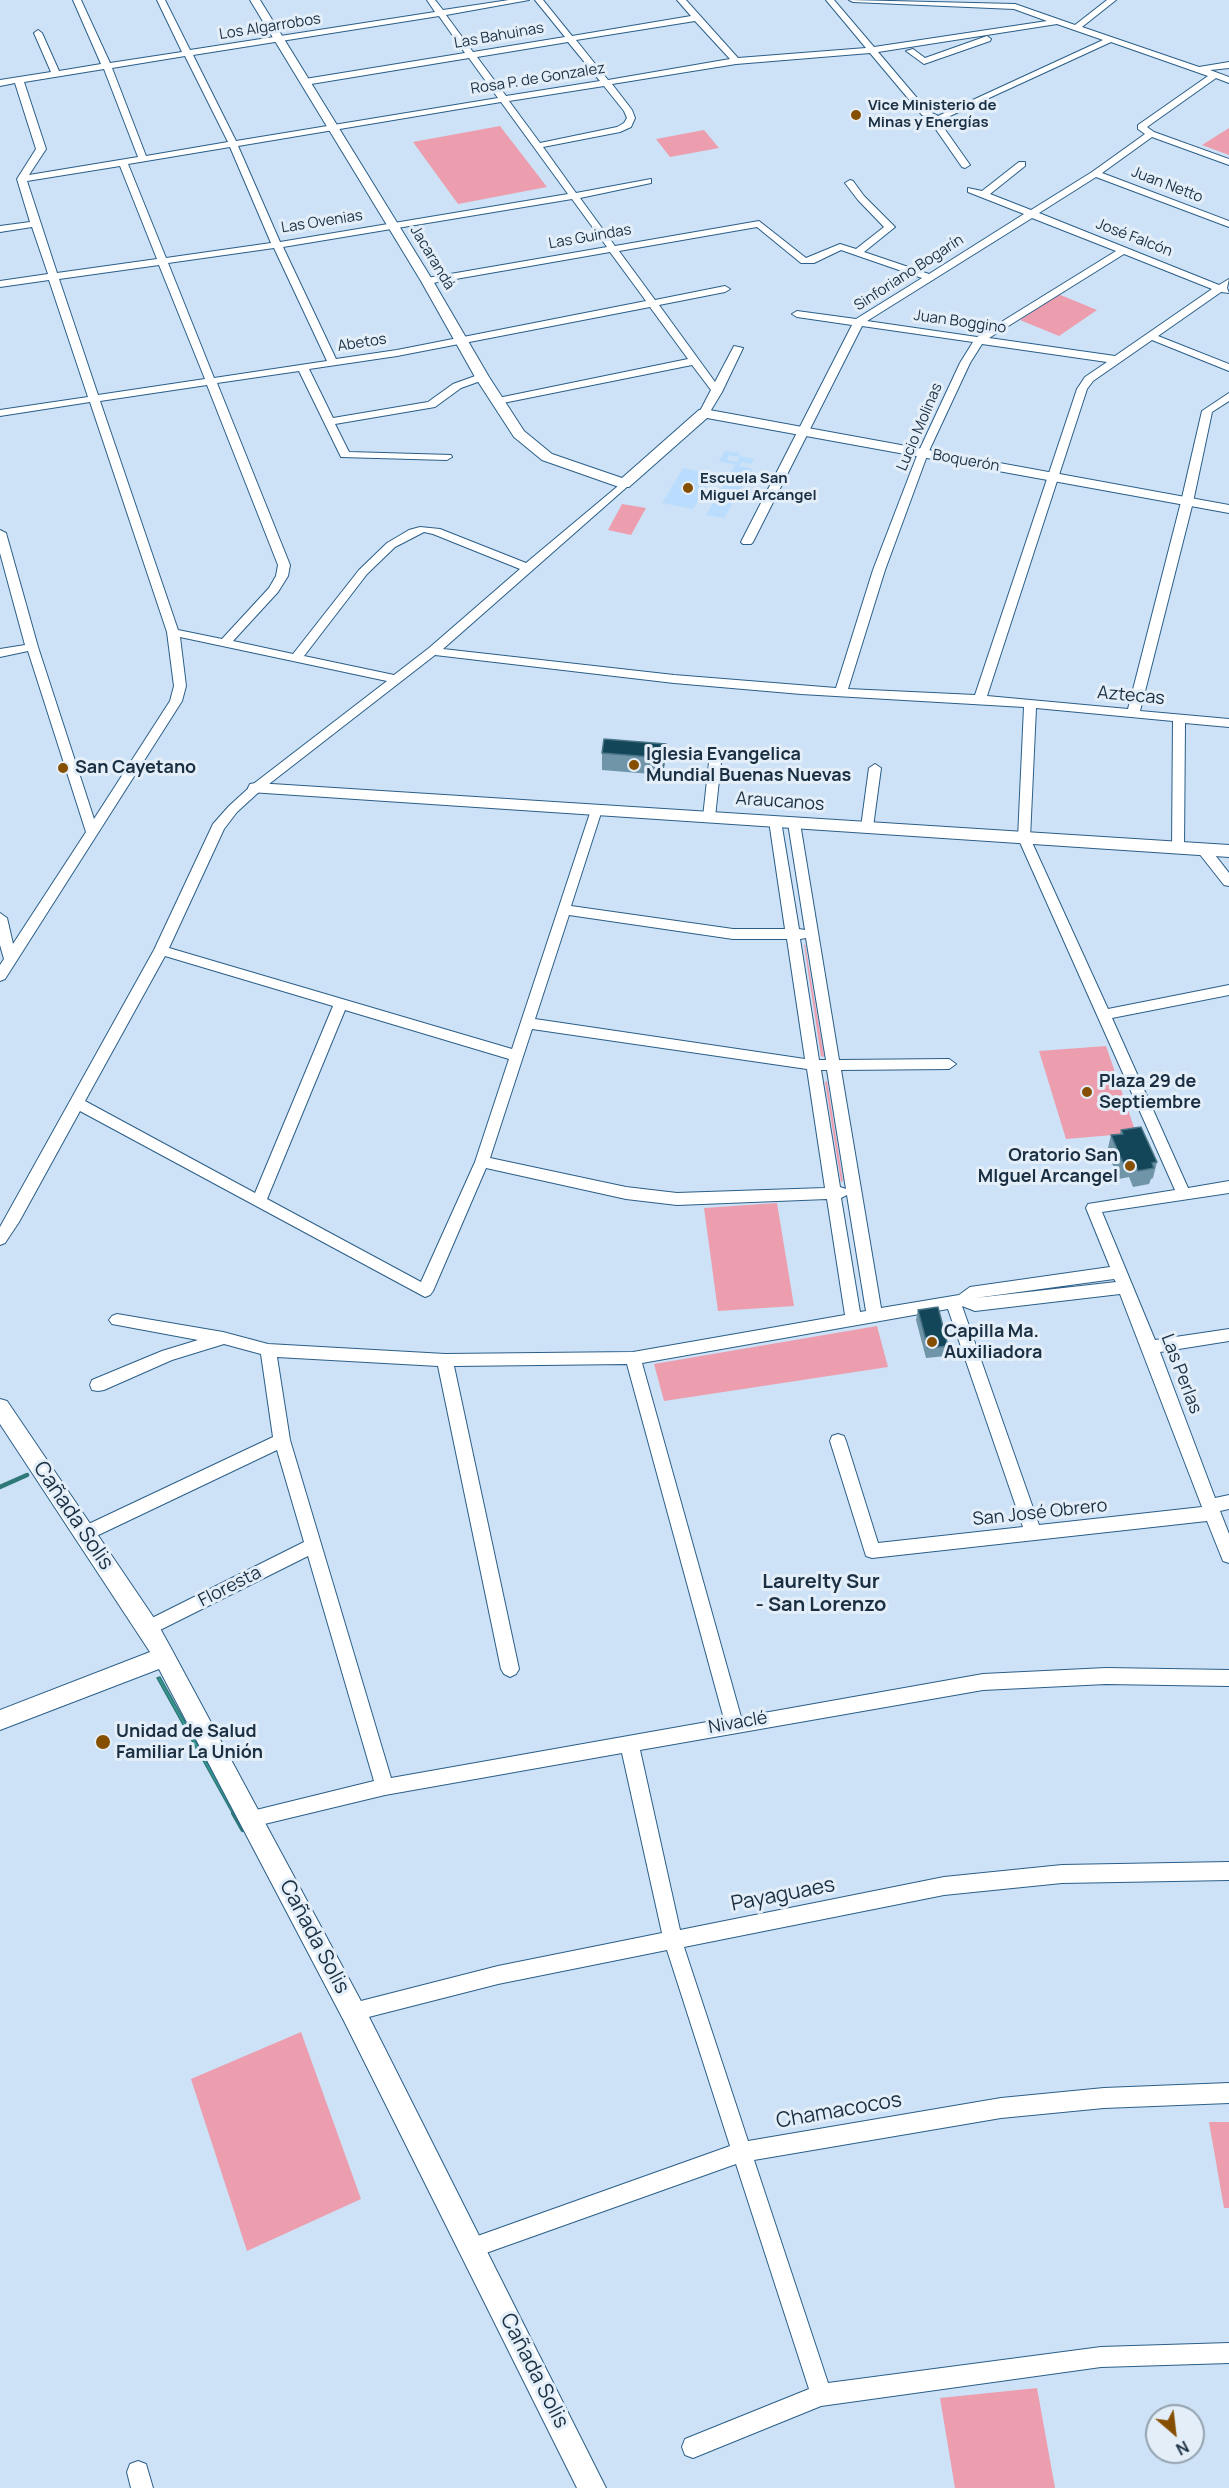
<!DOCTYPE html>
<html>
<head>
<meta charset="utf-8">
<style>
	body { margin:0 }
	#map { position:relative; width:1229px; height:2488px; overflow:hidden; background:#cde2f6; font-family:Manrope,sans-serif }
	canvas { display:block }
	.north { position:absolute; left:1145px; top:2404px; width:60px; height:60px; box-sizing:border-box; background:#e3eef8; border:2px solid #93a2af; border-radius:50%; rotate:152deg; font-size:16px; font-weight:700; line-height:24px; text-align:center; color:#1a2f42 }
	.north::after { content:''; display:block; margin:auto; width:21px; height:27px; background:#864f00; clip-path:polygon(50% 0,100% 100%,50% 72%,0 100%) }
</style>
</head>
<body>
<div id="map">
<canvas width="1229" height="2488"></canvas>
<div class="north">N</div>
</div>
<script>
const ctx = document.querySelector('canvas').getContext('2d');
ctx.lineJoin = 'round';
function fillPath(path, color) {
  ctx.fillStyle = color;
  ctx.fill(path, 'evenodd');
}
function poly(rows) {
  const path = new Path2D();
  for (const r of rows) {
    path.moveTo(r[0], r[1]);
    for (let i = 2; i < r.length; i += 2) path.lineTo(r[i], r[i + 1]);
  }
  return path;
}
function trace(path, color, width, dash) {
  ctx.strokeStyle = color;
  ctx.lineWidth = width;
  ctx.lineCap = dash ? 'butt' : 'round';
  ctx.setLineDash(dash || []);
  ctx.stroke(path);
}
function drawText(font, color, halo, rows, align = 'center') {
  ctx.font = font + ' Manrope,sans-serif';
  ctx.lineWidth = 6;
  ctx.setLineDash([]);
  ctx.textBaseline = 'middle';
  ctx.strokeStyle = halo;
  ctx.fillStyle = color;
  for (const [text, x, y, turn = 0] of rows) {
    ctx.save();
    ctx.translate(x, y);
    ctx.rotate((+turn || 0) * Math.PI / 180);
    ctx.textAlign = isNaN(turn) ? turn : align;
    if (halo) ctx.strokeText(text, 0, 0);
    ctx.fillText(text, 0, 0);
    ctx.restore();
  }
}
fillPath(poly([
	[725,451,740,453,738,457,729,455,727,460,737,462,740,456,754,459,751,464,742,462,739,466,752,469,724,518,706,515,735,465,719,461],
	[683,468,713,474,693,509,662,503]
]), '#baddfe');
fillPath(poly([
	[500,126,547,187,458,204,413,142],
	[1229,128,1229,155,1202,145],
	[704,130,719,148,670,157,656,139],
	[1058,294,1097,310,1059,336,1020,320],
	[622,504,646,508,631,535,608,530],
	[805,944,824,1056,823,1057,821,1056,804,945],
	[1106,1046,1136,1133,1066,1139,1039,1051],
	[827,1081,843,1181,841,1182,825,1082],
	[777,1203,794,1306,718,1311,704,1208],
	[877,1326,888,1367,664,1401,654,1364],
	[301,2032,361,2199,247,2251,191,2079],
	[1209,2122,1229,2122,1229,2208,1224,2208],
	[1037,2388,1055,2488,955,2488,940,2398]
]), '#ec9eae');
const water = poly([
	[160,1677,238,1817,235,1818,157,1678,160,1677]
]);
fillPath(water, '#36988f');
trace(water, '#2e7878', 1.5);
trace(poly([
	[0,1487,27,1475]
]), '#2e7878', 4.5);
trace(poly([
	[234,1813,243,1829]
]), '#2e7878', 6);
const minor = poly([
	[73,0,81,0,110,63,182,52,157,0,165,0,190,50,435,12,427,0,435,0,443,10,509,0,529,0,446,15,473,52,565,37,535,0,543,0,572,36,691,16,677,0,686,0,738,58,866,48,826,0,834,0,874,47,1047,21,1014,9,853,2,849,0,1015,4,1075,25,1107,0,1116,0,1082,27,1199,67,1229,62,1229,68,1210,70,1229,77,1229,83,1216,78,1147,127,1154,132,1229,159,1229,165,1152,137,1102,173,1229,221,1229,227,1096,177,1039,213,1219,285,1229,279,1227,288,1229,293,1221,292,1158,336,1229,364,1229,371,1152,340,1093,381,1087,389,987,696,1128,709,1181,502,1202,411,1229,393,1229,401,1212,412,1193,502,1140,711,1229,719,1229,727,1185,723,1184,848,1178,852,1172,848,1173,721,1036,708,1030,838,1108,1009,1229,985,1229,995,1112,1018,1188,1188,1229,1181,1229,1193,1102,1212,1155,1340,1229,1329,1229,1341,1160,1352,1215,1498,1229,1495,1229,1509,1220,1511,1229,1534,1229,1563,1223,1561,1207,1521,872,1558,866,1556,830,1441,832,1436,838,1434,844,1436,846,1441,878,1543,1023,1527,948,1309,642,1363,741,1717,983,1674,1106,1668,1229,1670,1229,1686,1106,1684,983,1690,640,1750,680,1930,944,1877,1062,1865,1229,1862,1229,1880,1062,1883,944,1895,684,1947,748,2141,1001,2098,1104,2088,1229,2083,1229,2103,1104,2108,1001,2118,754,2160,828,2383,1101,2347,1229,2343,1229,2363,1101,2367,821,2406,693,2458,685,2455,682,2447,685,2439,809,2389,736,2164,472,2258,465,2255,462,2248,465,2241,472,2238,730,2146,667,1950,498,1984,353,2021,346,2019,343,2012,346,2005,353,2003,498,1966,662,1933,622,1753,385,1795,252,1827,246,1825,243,1819,246,1813,252,1811,374,1781,308,1556,148,1636,142,1633,139,1628,142,1623,304,1542,277,1450,90,1539,84,1541,78,1539,76,1534,78,1529,273,1437,261,1354,224,1344,172,1360,104,1390,98,1391,92,1390,90,1385,92,1380,162,1351,198,1340,112,1324,109,1320,112,1316,117,1314,223,1332,268,1344,445,1354,633,1352,845,1315,827,1199,677,1205,626,1199,486,1168,433,1291,430,1295,425,1297,80,1111,19,1222,5,1243,0,1245,0,1227,154,950,213,824,229,806,252,785,387,681,180,637,186,686,182,701,5,979,0,981,0,965,4,959,0,945,0,913,7,918,13,944,86,832,28,651,0,657,0,649,25,645,0,553,0,530,6,533,38,647,94,819,170,701,174,686,167,632,90,402,0,416,0,410,88,397,49,280,0,287,0,281,48,274,32,227,0,232,0,226,30,222,17,179,36,149,15,83,0,86,0,80,51,72,34,33,38,30,42,33,59,71,101,64,73,0],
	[439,16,465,53,305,79,301,82,305,85,469,58,498,98,236,141,193,55,439,16],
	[695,21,730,59,608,80,576,40,695,21],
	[1057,24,1103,40,938,116,928,111,878,52,1057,24],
	[568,42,600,81,506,96,477,57,568,42],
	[1111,42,1208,76,1138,125,1138,129,1145,134,1092,172,1031,210,990,194,1025,166,1025,162,1019,162,982,191,968,188,968,192,1024,214,929,274,864,252,895,227,864,196,853,181,850,180,845,183,858,200,884,227,856,249,840,244,806,258,759,221,615,246,580,198,651,183,651,179,576,193,543,147,620,132,631,127,635,118,632,110,612,84,736,64,870,53,922,115,928,118,962,167,965,168,970,165,939,121,1111,42],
	[185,56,228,142,146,156,112,68,185,56],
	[104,69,138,157,29,175,46,149,24,82,104,69],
	[604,86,624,111,627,118,624,123,617,127,540,143,509,101,604,86],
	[501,102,568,194,280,242,238,146,501,102],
	[230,147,271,243,166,258,128,164,230,147],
	[120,166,157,259,57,273,27,181,120,166],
	[572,199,607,247,427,278,422,281,427,284,610,252,646,301,397,350,336,359,283,247,572,199],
	[1032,218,1116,251,977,337,867,321,1032,218],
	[757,227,801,263,814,263,841,250,922,278,856,319,797,311,792,314,797,317,852,325,741,542,743,544,751,544,753,542,862,326,973,342,960,363,918,453,873,570,836,688,674,675,443,649,628,486,628,482,624,481,526,563,440,529,420,527,409,530,387,543,359,570,293,654,233,641,278,592,288,576,290,565,217,383,299,371,341,457,447,460,452,457,451,455,349,452,335,424,435,407,461,388,486,379,486,375,478,375,453,384,428,402,333,418,309,369,397,356,650,307,688,359,498,398,493,401,498,404,692,365,711,390,699,413,708,415,722,392,743,348,734,346,715,382,659,305,725,292,730,289,725,286,655,300,619,251,757,227],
	[274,248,327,361,214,378,168,263,274,248],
	[1124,254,1212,289,1115,356,989,338,1124,254],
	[159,265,205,379,98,395,59,279,159,265],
	[982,344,1107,362,1085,377,1077,389,975,695,848,689,885,570,928,453,970,363,982,344],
	[207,385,278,565,276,576,269,588,222,639,178,630,100,401,207,385],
	[424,532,433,534,520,569,429,648,394,675,304,656,367,574,395,547,424,532],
	[435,655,674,683,801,694,1024,707,1018,838,1175,1190,1088,1204,1086,1208,1110,1267,970,1287,959,1295,881,1308,841,1070,949,1069,956,1064,949,1059,839,1060,800,823,794,819,788,823,805,930,799,929,781,821,775,817,769,821,785,929,733,929,571,906,602,810,600,807,592,807,512,1049,169,948,224,829,237,812,260,791,435,655],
	[569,915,733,939,787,939,805,1059,535,1019,569,915],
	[806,938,826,1060,819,1060,800,939,806,938],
	[165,956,333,1006,255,1193,85,1101,165,956],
	[345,1010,509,1059,475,1162,421,1282,267,1199,345,1010],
	[532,1029,807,1069,825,1188,677,1193,626,1187,490,1158,532,1029],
	[821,1070,827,1070,846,1189,840,1187,821,1070],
	[847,1195,866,1311,860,1312,841,1198,847,1195],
	[1114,1279,1116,1282,975,1298,1114,1279],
	[1120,1294,1202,1507,1039,1525,962,1306,975,1311,1120,1294],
	[277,1357,438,1366,501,1669,504,1674,510,1677,516,1674,519,1669,454,1366,627,1364,724,1719,391,1778,290,1440,277,1357],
	[987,36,991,39,990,41,924,64,906,51,913,49,925,58,987,36],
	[716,749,722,753,715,817,709,821,703,817,710,753,716,749],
	[875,764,881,768,873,827,867,831,861,827,869,768,875,764],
	[1203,845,1208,846,1229,873,1229,886,1224,885,1198,852,1197,849,1203,845],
	[138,2461,146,2464,153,2488,131,2488,127,2472,130,2464,138,2461]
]);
const tertiary = poly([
	[250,0,260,0,433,281,489,377,524,431,552,454,622,478,699,410,704,409,1229,505,1229,513,707,418,629,487,619,487,542,460,514,437,475,377,421,281,250,0],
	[256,783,1229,845,1229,857,250,792,248,788,250,784,256,783],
	[0,1399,7,1401,156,1621,172,1650,362,2003,606,2488,577,2488,344,2021,159,1669,0,1730,0,1710,150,1652,0,1424,0,1399]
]);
trace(minor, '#2b5e88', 2);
trace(tertiary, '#2b5e88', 2);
fillPath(minor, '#fff');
fillPath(tertiary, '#fff');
fillPath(poly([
	[666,744,665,761,663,775,602,770,602,753],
	[1121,1130,1157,1162,1153,1178,1151,1179,1149,1184,1133,1187,1129,1177,1119,1179,1107,1152,1111,1135,1120,1134],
	[918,1310,948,1346,946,1356,926,1358,916,1320]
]), '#7094a8');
fillPath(poly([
	[666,744,665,761,663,775,663,758]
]), '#4b7588');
const building = poly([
	[604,739,666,744,663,758,602,753,604,739],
	[1141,1127,1157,1162,1152,1163,1154,1168,1138,1171,1134,1161,1123,1163,1111,1135,1123,1134,1121,1130,1141,1127],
	[938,1307,948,1346,928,1348,918,1310,938,1307]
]);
fillPath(building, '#134659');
trace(building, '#4b7588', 1.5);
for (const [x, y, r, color] of [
	[856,115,6,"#864f00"],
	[688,488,6,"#864f00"],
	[634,765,6,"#864f00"],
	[63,768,6,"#864f00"],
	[1087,1092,6,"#864f00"],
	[1130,1166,6,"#864f00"],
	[932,1342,6,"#864f00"],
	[103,1742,8,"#864f00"]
]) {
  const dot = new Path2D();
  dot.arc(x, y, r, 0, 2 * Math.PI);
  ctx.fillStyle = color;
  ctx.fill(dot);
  trace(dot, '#e3eef8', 2);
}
drawText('15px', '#1a2f42', '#e3eef8', [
	["Los Algarrobos",270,27,-9],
	["Las Bahuinas",499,36,-10],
	["Rosa P. de Gonzalez",538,79,-9],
	["Juan Netto",1167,185,21],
	["Las Ovenias",322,222,-9],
	["Las Guindas",590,237,-10],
	["José Falcón",1134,238,21],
	["Jacarandá",432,258,59],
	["Sinforiano Bogarín",909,273,-33],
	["Juan Boggino",960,322,8],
	["Abetos",362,343,-9],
	["Lucio Molinas",920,427,-67],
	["Boquerón",966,461,10]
]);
drawText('bold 15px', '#1a2f42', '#e3eef8', [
	["Vice Ministerio de",868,106],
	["Minas y Energías",868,123],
	["Escuela San",700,479],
	["Miguel Arcangel",700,496]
], 'left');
drawText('18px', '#1a2f42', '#e3eef8', [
	["Aztecas",1131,696,5],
	["Araucanos",780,802,4],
	["Las Perlas",1181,1374,69],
	["San José Obrero",1040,1513,-6],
	["Floresta",230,1587,-27],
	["Nivaclé",738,1723,-10]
]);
drawText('bold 18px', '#1a2f42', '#e3eef8', [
	["Iglesia Evangelica",646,755],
	["Mundial Buenas Nuevas",646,776],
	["San Cayetano",75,768],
	["Plaza 29 de",1099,1082],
	["Septiembre",1099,1103],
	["Oratorio San",1118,1156,"right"],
	["MIguel Arcangel",1118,1177,"right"],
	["Capilla Ma.",944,1332],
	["Auxiliadora",944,1353],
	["Unidad de Salud",116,1732],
	["Familiar La Unión",116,1753]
], 'left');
drawText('bold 20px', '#1a2f42', '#e3eef8', [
	["Laurelty Sur",821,1582],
	["- San Lorenzo",821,1605]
]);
drawText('21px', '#1a2f42', '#e3eef8', [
	["Cañada Solis",73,1516,56],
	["Payaguaes",783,1895,-11],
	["Cañada Solis",314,1937,62],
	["Chamacocos",839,2111,-10],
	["Cañada Solis",534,2371,63]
]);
</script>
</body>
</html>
